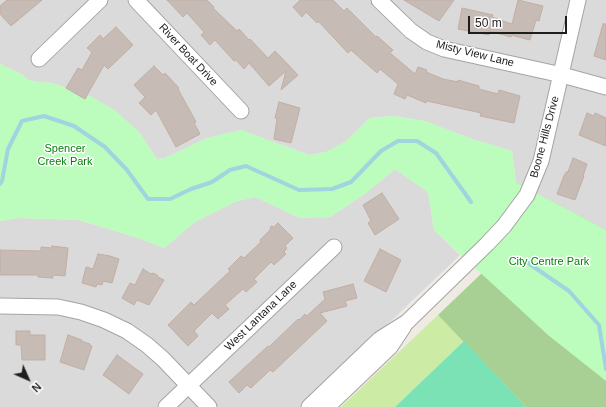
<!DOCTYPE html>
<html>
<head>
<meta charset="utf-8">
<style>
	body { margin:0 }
	#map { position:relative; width:606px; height:407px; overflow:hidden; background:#efeae2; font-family:Arial,sans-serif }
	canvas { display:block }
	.north { position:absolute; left:8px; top:359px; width:40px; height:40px; -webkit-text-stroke:3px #fff; paint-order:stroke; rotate:135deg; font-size:11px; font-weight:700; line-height:16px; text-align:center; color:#1d1d1d }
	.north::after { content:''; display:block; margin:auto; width:14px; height:18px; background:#1d1d1d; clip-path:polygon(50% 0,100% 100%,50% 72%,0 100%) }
	.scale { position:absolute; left:468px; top:16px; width:99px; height:18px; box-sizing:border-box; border:2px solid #1d1d1d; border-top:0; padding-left:5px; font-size:12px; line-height:14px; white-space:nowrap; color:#1d1d1d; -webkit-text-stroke:3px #fff; paint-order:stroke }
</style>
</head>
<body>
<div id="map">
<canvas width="606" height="407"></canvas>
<div class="north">N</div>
<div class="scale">50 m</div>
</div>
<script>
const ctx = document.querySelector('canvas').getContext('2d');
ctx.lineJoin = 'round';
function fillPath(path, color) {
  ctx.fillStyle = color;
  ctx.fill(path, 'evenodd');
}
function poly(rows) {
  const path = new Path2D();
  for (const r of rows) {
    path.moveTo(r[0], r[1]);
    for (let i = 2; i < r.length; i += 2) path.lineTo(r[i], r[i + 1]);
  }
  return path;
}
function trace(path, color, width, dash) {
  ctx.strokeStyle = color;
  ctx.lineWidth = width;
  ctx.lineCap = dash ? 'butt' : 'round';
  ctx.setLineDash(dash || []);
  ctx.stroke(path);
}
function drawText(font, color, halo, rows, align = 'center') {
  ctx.font = font + ' Arial,sans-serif';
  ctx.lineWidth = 3;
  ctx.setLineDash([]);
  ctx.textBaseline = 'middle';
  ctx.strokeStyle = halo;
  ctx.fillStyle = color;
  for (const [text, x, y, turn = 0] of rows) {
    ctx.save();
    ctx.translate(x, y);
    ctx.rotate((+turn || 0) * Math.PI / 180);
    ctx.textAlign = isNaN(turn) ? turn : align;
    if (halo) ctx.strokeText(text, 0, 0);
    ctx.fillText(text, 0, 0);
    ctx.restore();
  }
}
fillPath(poly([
	[0,0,606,0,606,230,516,182,512,151,472,139,425,121,394,116,370,118,345,142,326,152,309,155,241,130,207,138,165,158,157,159,139,132,53,83,38,82,28,80,23,75,0,64],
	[395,169,428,192,434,230,460,255,301,407,0,407,0,221,18,218,79,220,138,238,164,248,195,222,237,201,255,197,300,218,330,217,366,193]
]), '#dbdada');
fillPath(poly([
	[438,315,464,341,395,407,341,407]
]), '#cceca5');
fillPath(poly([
	[516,182,606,230,606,407,526,407,438,315,481,274]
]), '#a9d094');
fillPath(poly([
	[0,64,23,75,28,80,38,82,53,83,90,96,115,110,139,132,157,159,165,158,207,138,241,130,309,155,326,152,345,142,370,118,394,116,425,121,472,139,512,151,516,182,606,230,606,381,548,335,434,230,428,192,395,169,366,193,330,217,300,218,255,197,237,201,195,222,164,248,138,238,79,220,18,218,0,221]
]), '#bcfcbd');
fillPath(poly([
	[464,341,526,407,395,407]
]), '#7be2b5');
trace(poly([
	[0,184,2,181,8,149,22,121,44,116,74,126,105,147,127,170,148,199,170,199,191,189,212,182,230,170,246,166,299,190,332,189,351,182,381,151,398,141,417,141,436,153,471,202],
	[528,263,569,291,599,325,606,369]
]), '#a0d4df', 4);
const building = poly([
	[7,0,42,0,11,26,0,14,0,6,7,0],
	[167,0,207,0,214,7,213,8,237,31,239,29,249,40,250,39,268,58,275,51,298,75,281,90,286,71,269,86,249,63,244,69,236,60,234,61,215,40,210,45,201,35,204,32,187,13,183,17,167,0],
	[300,0,333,0,344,11,347,8,376,37,377,36,393,50,390,53,415,74,418,67,427,70,426,72,443,79,458,82,458,80,479,86,479,89,498,94,499,90,520,96,514,123,480,116,481,113,427,101,426,103,407,95,405,99,394,94,398,84,380,69,377,73,351,50,348,53,318,21,317,23,306,12,302,17,293,7,300,0],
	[404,0,454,0,439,21,404,0],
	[518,0,543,6,539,21,536,20,530,40,511,35,511,37,489,31,489,35,458,29,462,8,493,15,492,17,512,24,518,0],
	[603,24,606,24,606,60,594,56,603,24],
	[116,27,133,45,108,69,104,65,85,99,66,88,78,68,82,70,92,52,87,48,100,35,103,39,116,27],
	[154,66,163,75,165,73,179,88,178,89,196,122,194,123,200,134,176,147,156,110,151,115,139,103,145,97,134,85,154,66],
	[279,102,300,108,291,143,274,139,277,119,275,118,279,102],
	[587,113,594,116,595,113,606,118,606,146,579,135,587,113],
	[573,158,587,164,583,176,584,176,575,200,557,194,564,176,566,172,568,172,573,158],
	[382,193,399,219,375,235,368,223,371,221,363,205,382,193],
	[278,223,293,238,285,246,287,248,284,252,286,254,274,265,271,262,254,279,257,282,246,292,243,289,225,305,229,309,218,319,212,313,194,331,198,336,188,346,168,325,191,302,194,305,230,271,228,269,241,256,244,258,261,242,260,240,270,230,271,226,274,227,278,223],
	[52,246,68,248,65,276,53,275,53,278,38,277,38,275,0,275,0,250,41,251,41,247,52,248,52,246],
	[380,249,401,260,386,292,364,281,380,249],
	[98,254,110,256,119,259,112,283,103,281,102,285,97,284,96,287,82,283,86,267,93,269,98,254],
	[143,269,151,274,153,273,157,275,158,277,164,280,149,305,137,300,134,305,122,298,130,283,135,285,143,269],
	[353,284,357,298,345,301,347,306,320,313,327,321,273,372,270,370,251,388,247,385,239,393,229,382,268,346,269,347,298,319,299,320,305,314,307,316,325,299,323,292,353,284],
	[16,331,30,331,30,335,45,335,45,360,22,360,21,345,16,345,16,331],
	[68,335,82,340,81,341,90,344,90,346,92,346,84,370,60,362,68,335],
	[117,355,143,374,129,394,103,375,117,355]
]);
fillPath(building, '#c6bbb5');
trace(building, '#c1afa4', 1);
const minor = poly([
	[136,0,241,111],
	[379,0,411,31,427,42,444,49,562,75,606,87],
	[39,59,100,0],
	[0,306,58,307,81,312,104,320,127,331,147,345,163,359,209,407],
	[166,407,334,247],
	[309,407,380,339,407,322,487,244,504,226,527,195,541,161,578,0],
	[327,407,390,347,404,326]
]);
trace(minor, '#a4a4a4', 17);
trace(minor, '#fff', 15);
drawText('11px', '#1d1d1d', '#fff', [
	["Misty View Lane",475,54,14],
	["River Boat Drive",188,55,47],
	["Boone Hills Drive",545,137,-75],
	["West Lantana Lane",261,316,-44]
]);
drawText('11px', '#067f0a', '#fff', [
	["Spencer",65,149],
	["Creek Park",65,162],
	["City Centre Park",549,262]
]);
</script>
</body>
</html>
